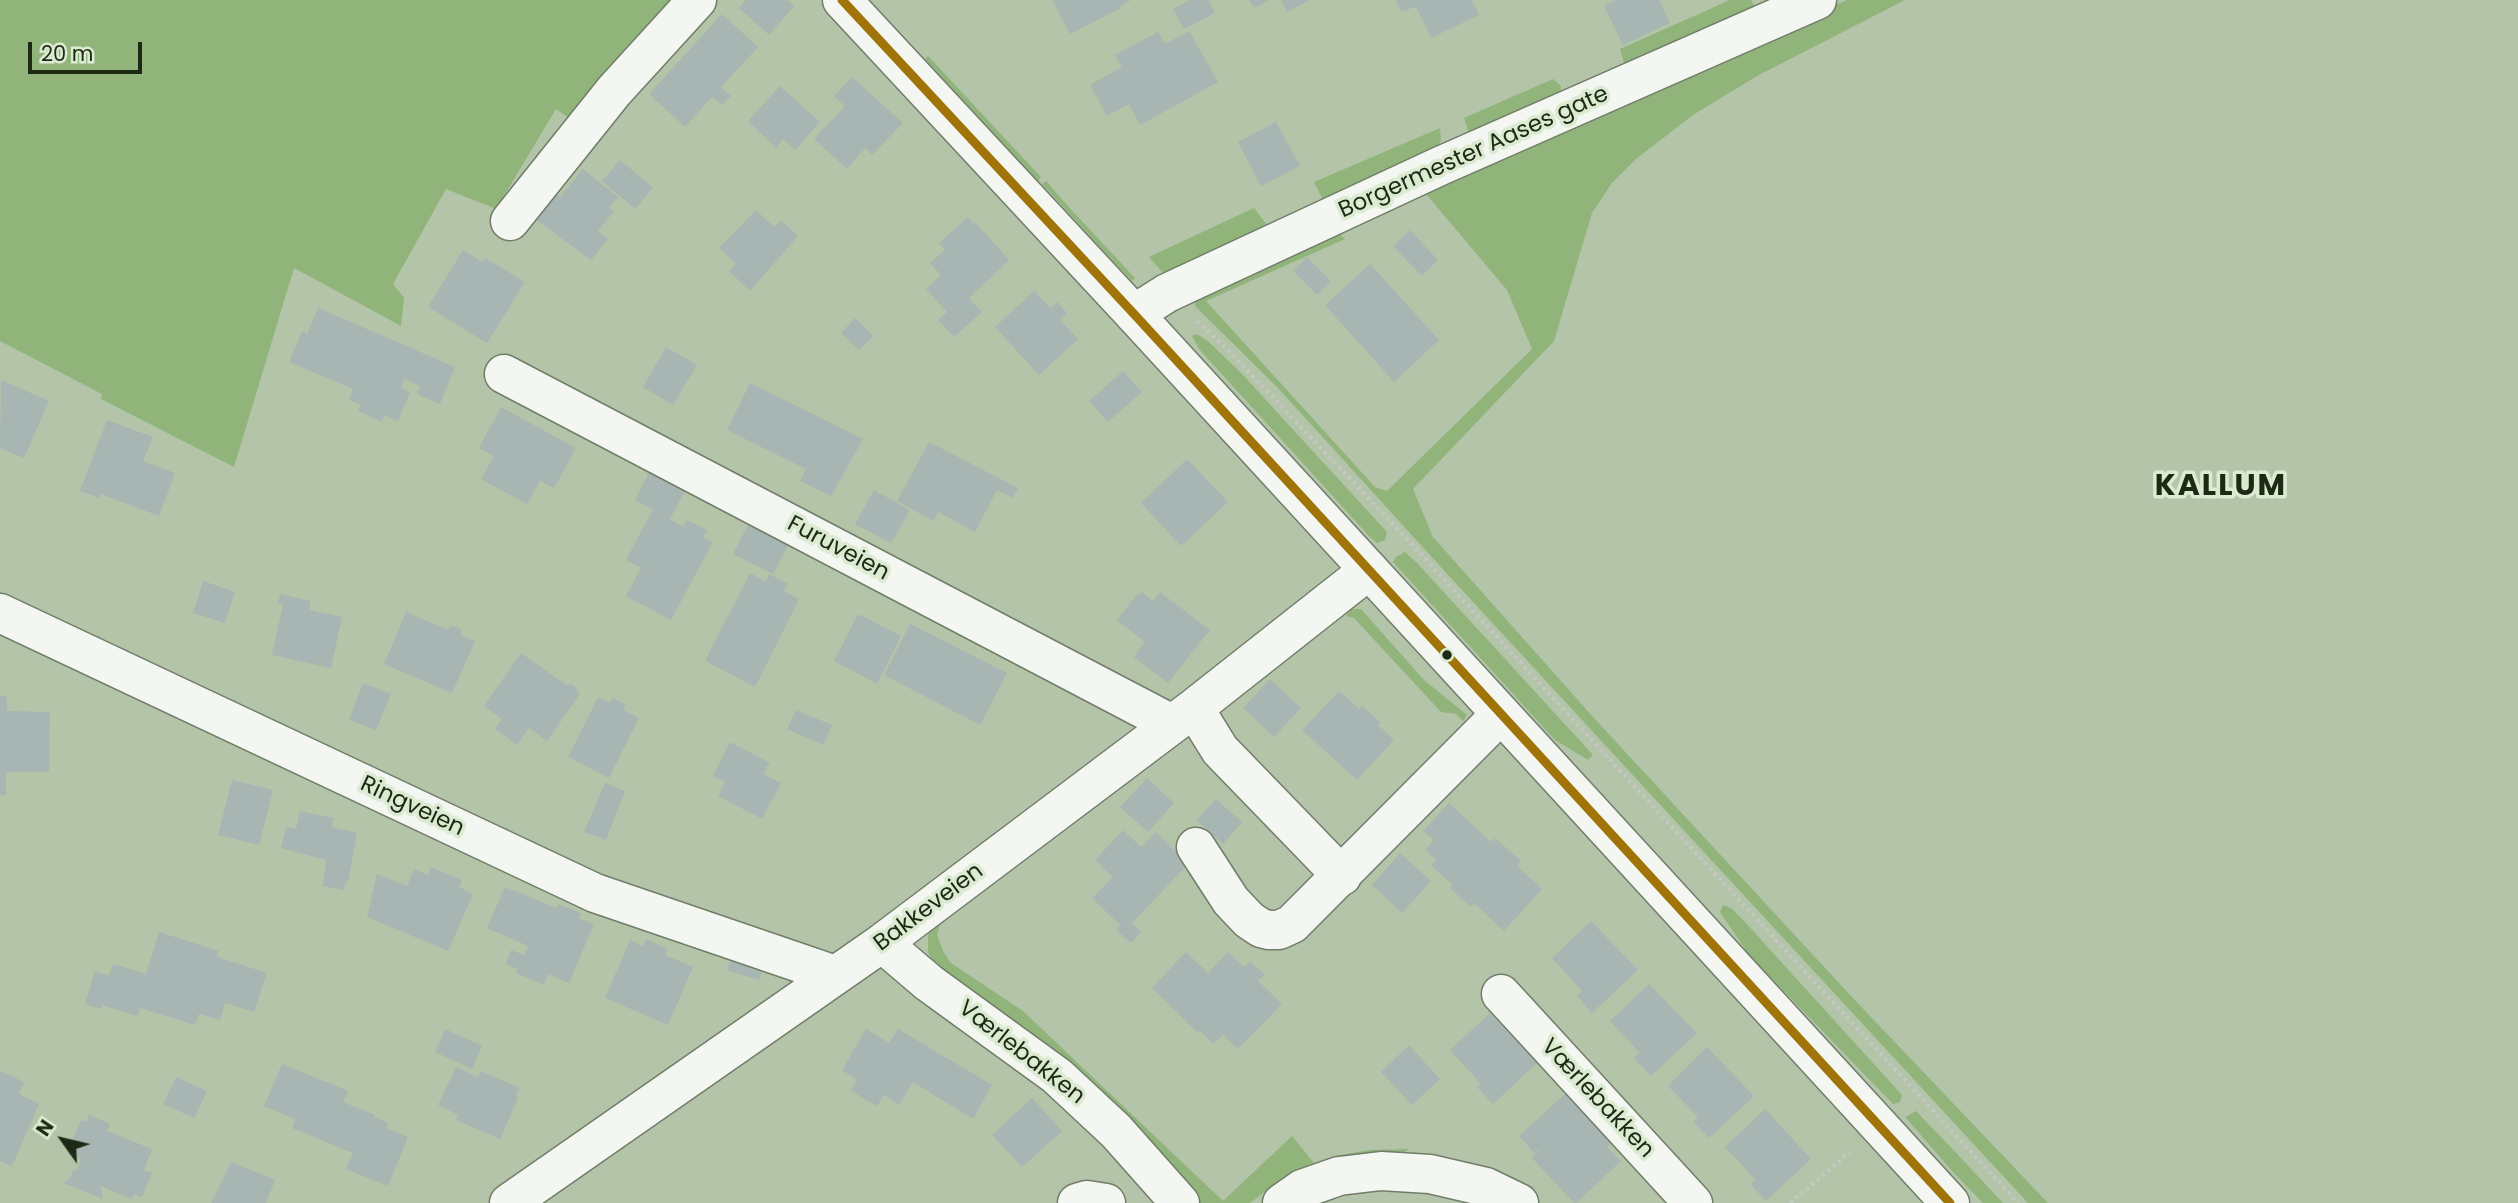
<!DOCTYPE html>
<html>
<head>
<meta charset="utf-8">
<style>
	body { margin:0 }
	#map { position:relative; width:2518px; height:1203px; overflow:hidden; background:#b3c4a9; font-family:Poppins,sans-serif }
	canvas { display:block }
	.north { position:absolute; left:28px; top:1105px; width:70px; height:70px; -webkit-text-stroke:5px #dbebd1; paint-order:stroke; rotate:304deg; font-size:19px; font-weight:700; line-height:28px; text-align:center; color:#1d2915 }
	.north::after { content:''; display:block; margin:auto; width:24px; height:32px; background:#1d2915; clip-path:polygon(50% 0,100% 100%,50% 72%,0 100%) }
	.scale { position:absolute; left:28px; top:42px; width:114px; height:32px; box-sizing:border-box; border:4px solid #1d2915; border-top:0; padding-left:9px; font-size:21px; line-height:24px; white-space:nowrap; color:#1d2915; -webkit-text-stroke:5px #dbebd1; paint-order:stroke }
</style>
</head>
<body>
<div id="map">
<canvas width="2518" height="1203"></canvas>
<div class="north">N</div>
<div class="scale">20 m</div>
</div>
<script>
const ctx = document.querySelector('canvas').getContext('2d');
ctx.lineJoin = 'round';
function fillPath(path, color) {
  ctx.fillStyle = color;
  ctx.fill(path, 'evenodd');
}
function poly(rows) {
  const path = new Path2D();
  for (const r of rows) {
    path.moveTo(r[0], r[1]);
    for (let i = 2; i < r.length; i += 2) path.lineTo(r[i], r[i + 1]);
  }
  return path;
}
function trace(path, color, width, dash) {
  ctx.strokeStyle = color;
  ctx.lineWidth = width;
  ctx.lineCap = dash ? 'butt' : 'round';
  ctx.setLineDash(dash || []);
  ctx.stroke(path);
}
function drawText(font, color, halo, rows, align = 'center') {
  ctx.font = font + ' Poppins,sans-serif';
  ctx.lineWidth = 7;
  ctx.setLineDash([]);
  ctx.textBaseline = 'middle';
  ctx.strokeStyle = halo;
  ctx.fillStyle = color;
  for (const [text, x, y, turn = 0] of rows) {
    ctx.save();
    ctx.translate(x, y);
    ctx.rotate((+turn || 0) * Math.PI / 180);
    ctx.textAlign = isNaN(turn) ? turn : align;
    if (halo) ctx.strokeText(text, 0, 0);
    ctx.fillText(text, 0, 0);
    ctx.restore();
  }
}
fillPath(poly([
	[0,0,683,0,572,120,556,109,496,209,446,189,393,284,404,298,401,326,294,268,234,467,101,399,102,394,0,341],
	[1730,0,1751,0,1757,11,1635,65,1624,63,1620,49],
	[1847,0,1905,0,1757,76,1693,115,1636,159,1612,183,1592,213,1554,341,1413,489,1433,537,1593,717,1851,996,2048,1203,2028,1203,1450,577,1278,388,1195,306,1196,298,1338,233,1345,239,1206,301,1375,487,1387,491,1532,349,1507,290,1426,194,1428,187],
	[928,56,1041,177,1038,181,925,59],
	[1553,79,1561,86,1560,94,1469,134,1464,118],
	[1440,128,1441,141,1432,152,1327,199,1322,198,1314,182],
	[1046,181,1066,204,1135,278,1132,281,1099,246,1042,184],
	[1254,208,1267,225,1164,274,1149,257],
	[1197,334,1209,342,1244,376,1275,410,1387,532,1385,540,1377,543,1370,537,1199,349,1192,336],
	[1405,552,1418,564,1593,755,1588,760,1555,740,1393,562,1396,557],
	[1351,609,1361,609,1424,680,1467,715,1463,721,1456,714,1441,712,1354,618,1346,616],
	[1723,905,1731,908,1744,921,1902,1095,1900,1102,1893,1104,1749,955,1720,912],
	[940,913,941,920,937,935,944,953,951,963,1023,1011,1223,1201,1292,1136,1314,1163,1334,1156,1370,1150,1409,1149,1397,1157,1281,1183,1267,1190,1250,1203,1196,1203,936,971,928,952,928,935],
	[1916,1111,1960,1157,2003,1203,1983,1203,1953,1172,1905,1117]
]), '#91b47b');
fillPath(poly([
	[746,0,787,0,794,6,769,35,739,8],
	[1052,0,1131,0,1120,6,1121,8,1070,34],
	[1190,0,1208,0,1215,13,1184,29,1173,9],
	[1249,0,1269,0,1254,8],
	[1281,0,1310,0,1287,12],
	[1396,0,1472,0,1479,15,1431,38,1416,7,1401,11],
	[1616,0,1659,0,1670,23,1623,45,1604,6],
	[722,14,758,47,721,87,731,96,722,105,712,97,685,127,649,94],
	[1189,31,1218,82,1140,125,1129,104,1107,116,1090,85,1122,67,1115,55,1158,32,1165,44],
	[852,77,903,123,872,155,865,148,847,169,814,139,845,106,834,96],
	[780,86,820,122,795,150,783,139,776,148,748,121],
	[1276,122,1300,166,1261,186,1238,142],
	[620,160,653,188,635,209,602,181],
	[583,169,618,197,609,208,614,211,598,231,608,239,591,260,528,214,549,188,560,197],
	[756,210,774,227,781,220,798,236,750,291,729,271,736,264,719,248],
	[968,217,973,224,975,222,1009,260,969,298,982,312,954,337,938,320,947,312,926,289,941,275,930,263,945,250,939,243],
	[1410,230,1438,260,1422,276,1393,246],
	[463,250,482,262,485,258,525,282,487,343,428,307],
	[1307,257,1331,281,1317,295,1293,271],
	[1370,264,1439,340,1394,382,1325,305],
	[1034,291,1050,308,1057,302,1067,313,1060,320,1078,339,1039,375,995,327],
	[318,308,455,367,440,404,417,394,420,386,404,379,401,388,410,392,398,421,384,415,382,422,358,411,361,405,349,400,353,389,289,362,302,331,307,334],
	[855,318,873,336,859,350,841,333],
	[666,347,697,365,673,405,643,387],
	[1123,371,1142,392,1108,422,1089,401],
	[1,380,49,401,24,458,0,448],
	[750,383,863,439,831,496,800,481,806,469,727,430],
	[501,407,576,448,554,488,540,481,527,504,481,479,494,456,479,448],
	[107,420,153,437,143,461,175,473,159,516,101,494,100,498,80,491],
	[929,442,1018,488,1013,498,997,490,975,532,938,512,933,521,897,501],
	[1187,459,1228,502,1181,546,1141,503],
	[652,466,688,485,670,519,683,527,687,520,707,530,703,537,713,542,671,620,626,596,641,568,626,560,653,509,635,500],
	[874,490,910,510,891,543,855,524],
	[752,517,792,537,773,574,733,554],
	[750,573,766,582,769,574,788,584,784,591,799,599,755,687,705,661],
	[203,581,235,592,225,623,193,613],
	[1142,592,1153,601,1160,592,1210,630,1168,683,1134,657,1145,642,1117,620,1137,594,1139,595],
	[280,594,311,601,309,610,342,617,331,668,272,655,283,604,278,603],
	[406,612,448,630,451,625,462,630,460,635,475,641,452,693,384,664],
	[858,614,901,636,877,684,834,661],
	[910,624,1007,673,980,725,884,675],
	[521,653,568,686,570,683,578,689,576,691,580,694,547,741,529,728,517,745,495,729,502,719,484,706],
	[1270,679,1301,708,1274,737,1243,708],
	[363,683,391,694,376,730,349,720],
	[1339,691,1359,709,1362,706,1380,722,1378,725,1394,740,1357,780,1302,730],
	[0,696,7,696,7,711,50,712,49,772,6,772,6,795,0,795],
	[598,697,610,703,613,698,626,705,623,710,639,718,609,778,568,757],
	[796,710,832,725,823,745,787,729],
	[730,742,770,763,763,774,781,783,762,819,718,796,725,782,713,776],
	[1147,778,1174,803,1148,832,1120,807],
	[232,780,273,790,259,845,218,835],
	[605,783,625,791,606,840,584,832],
	[1216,799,1242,822,1223,844,1196,820],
	[1449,803,1491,842,1495,838,1521,861,1517,866,1542,889,1504,931,1474,903,1471,907,1450,888,1453,885,1431,866,1436,860,1425,850,1434,840,1423,831],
	[300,811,334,818,332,827,357,833,348,882,346,881,344,890,323,886,326,860,281,848,286,827,296,829],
	[1123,830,1141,847,1156,832,1188,864,1132,923,1141,932,1131,943,1116,930,1120,925,1092,898,1113,877,1095,860],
	[1400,853,1431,881,1402,913,1372,885],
	[431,867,462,880,459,887,473,894,448,951,367,917,377,874,407,886,414,869,428,875],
	[505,887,557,908,558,904,581,913,579,918,594,924,569,983,548,974,544,985,516,973,517,969,506,964,511,950,524,955,528,946,487,928],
	[1591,921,1638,970,1592,1013,1577,996,1582,991,1552,958],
	[159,932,219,951,217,957,267,973,254,1012,225,1003,220,1020,199,1014,195,1025,140,1008,138,1016,102,1005,101,1009,85,1004,95,971,109,976,113,964,146,974],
	[646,939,668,949,665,955,693,967,668,1025,605,998,630,940,643,946],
	[1186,952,1208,973,1228,952,1244,967,1250,961,1265,975,1258,981,1282,1004,1238,1049,1223,1035,1213,1044,1200,1031,1198,1033,1152,988],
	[733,953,765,963,759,980,727,970],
	[1649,984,1697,1033,1651,1076,1634,1058,1640,1053,1610,1021],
	[1490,1013,1537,1063,1493,1104,1477,1087,1481,1084,1450,1050],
	[445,1029,482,1046,472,1069,435,1052],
	[866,1029,889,1043,898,1029,992,1085,973,1119,913,1082,899,1105,884,1095,877,1106,851,1091,857,1080,842,1070],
	[1409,1045,1440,1079,1412,1105,1381,1072],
	[1707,1047,1754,1096,1709,1138,1693,1122,1698,1117,1668,1086],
	[282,1064,348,1091,343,1102,375,1115,374,1117,389,1123,386,1128,408,1137,388,1186,346,1169,353,1153,292,1128,295,1119,264,1106],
	[456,1067,478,1077,480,1071,520,1088,516,1096,518,1098,500,1139,456,1120,458,1115,438,1105],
	[0,1071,24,1082,19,1094,39,1104,12,1166,0,1161],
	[176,1077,207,1091,194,1118,163,1104],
	[1566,1093,1611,1143,1607,1147,1621,1161,1576,1203,1574,1203,1532,1158,1541,1148,1534,1153,1519,1136],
	[1032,1098,1062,1131,1022,1167,992,1135],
	[1765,1109,1811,1159,1766,1201,1750,1184,1756,1180,1725,1147],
	[89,1115,110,1124,107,1131,152,1149,144,1170,152,1173,142,1197,134,1194,132,1199,100,1186,103,1199,63,1183,70,1178,74,1169,77,1170,81,1159,67,1153,81,1120,86,1122],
	[231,1162,275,1180,266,1203,211,1203]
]), '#a7b6b2');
const minor = poly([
	[510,221,614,91,697,0],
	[1134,314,1167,293,1440,166,1817,0],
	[504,374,1172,724],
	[0,613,595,893,835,975],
	[1194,708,1220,750,1342,876],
	[1196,847,1231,901,1249,920,1261,928,1269,930,1279,930,1292,924,1501,714],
	[882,943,929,983,1057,1076,1116,1131,1180,1203],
	[1501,994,1693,1203],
	[509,1203,882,943,1194,708,1369,570],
	[1077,1203,1087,1200,1106,1203],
	[1282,1203,1302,1189,1339,1176,1381,1171,1430,1174,1486,1187,1519,1203]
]);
const major = poly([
	[842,0,1134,314,1950,1203]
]);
trace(minor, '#707d69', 41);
trace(major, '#707d69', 41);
trace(poly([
	[1197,321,1228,350,1405,537,2018,1203],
	[1790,1203,1850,1152]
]), '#c2c7bf', 4.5, [3.5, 3.5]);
trace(minor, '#f4f6f2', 38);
trace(major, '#f4f6f2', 38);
trace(poly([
	[842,0,1134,314,1950,1203]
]), '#a07408', 9);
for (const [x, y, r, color] of [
	[1447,655,6,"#1d2915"]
]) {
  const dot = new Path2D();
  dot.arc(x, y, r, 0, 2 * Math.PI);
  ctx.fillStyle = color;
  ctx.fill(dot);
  trace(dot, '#dbebd1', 2.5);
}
drawText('23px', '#1d2915', '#dbebd1', [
	["Borgermester Aases gate",1474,153,-24],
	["Furuveien",838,549,28],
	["Ringveien",412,807,25],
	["Bakkeveien",929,908,-37],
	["Værlebakken",1021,1053,38],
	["Værlebakken",1597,1099,47]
]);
ctx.letterSpacing = '2px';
drawText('bold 30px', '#1d2915', '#dbebd1', [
	["KALLUM",2221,487]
]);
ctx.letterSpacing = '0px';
</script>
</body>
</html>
